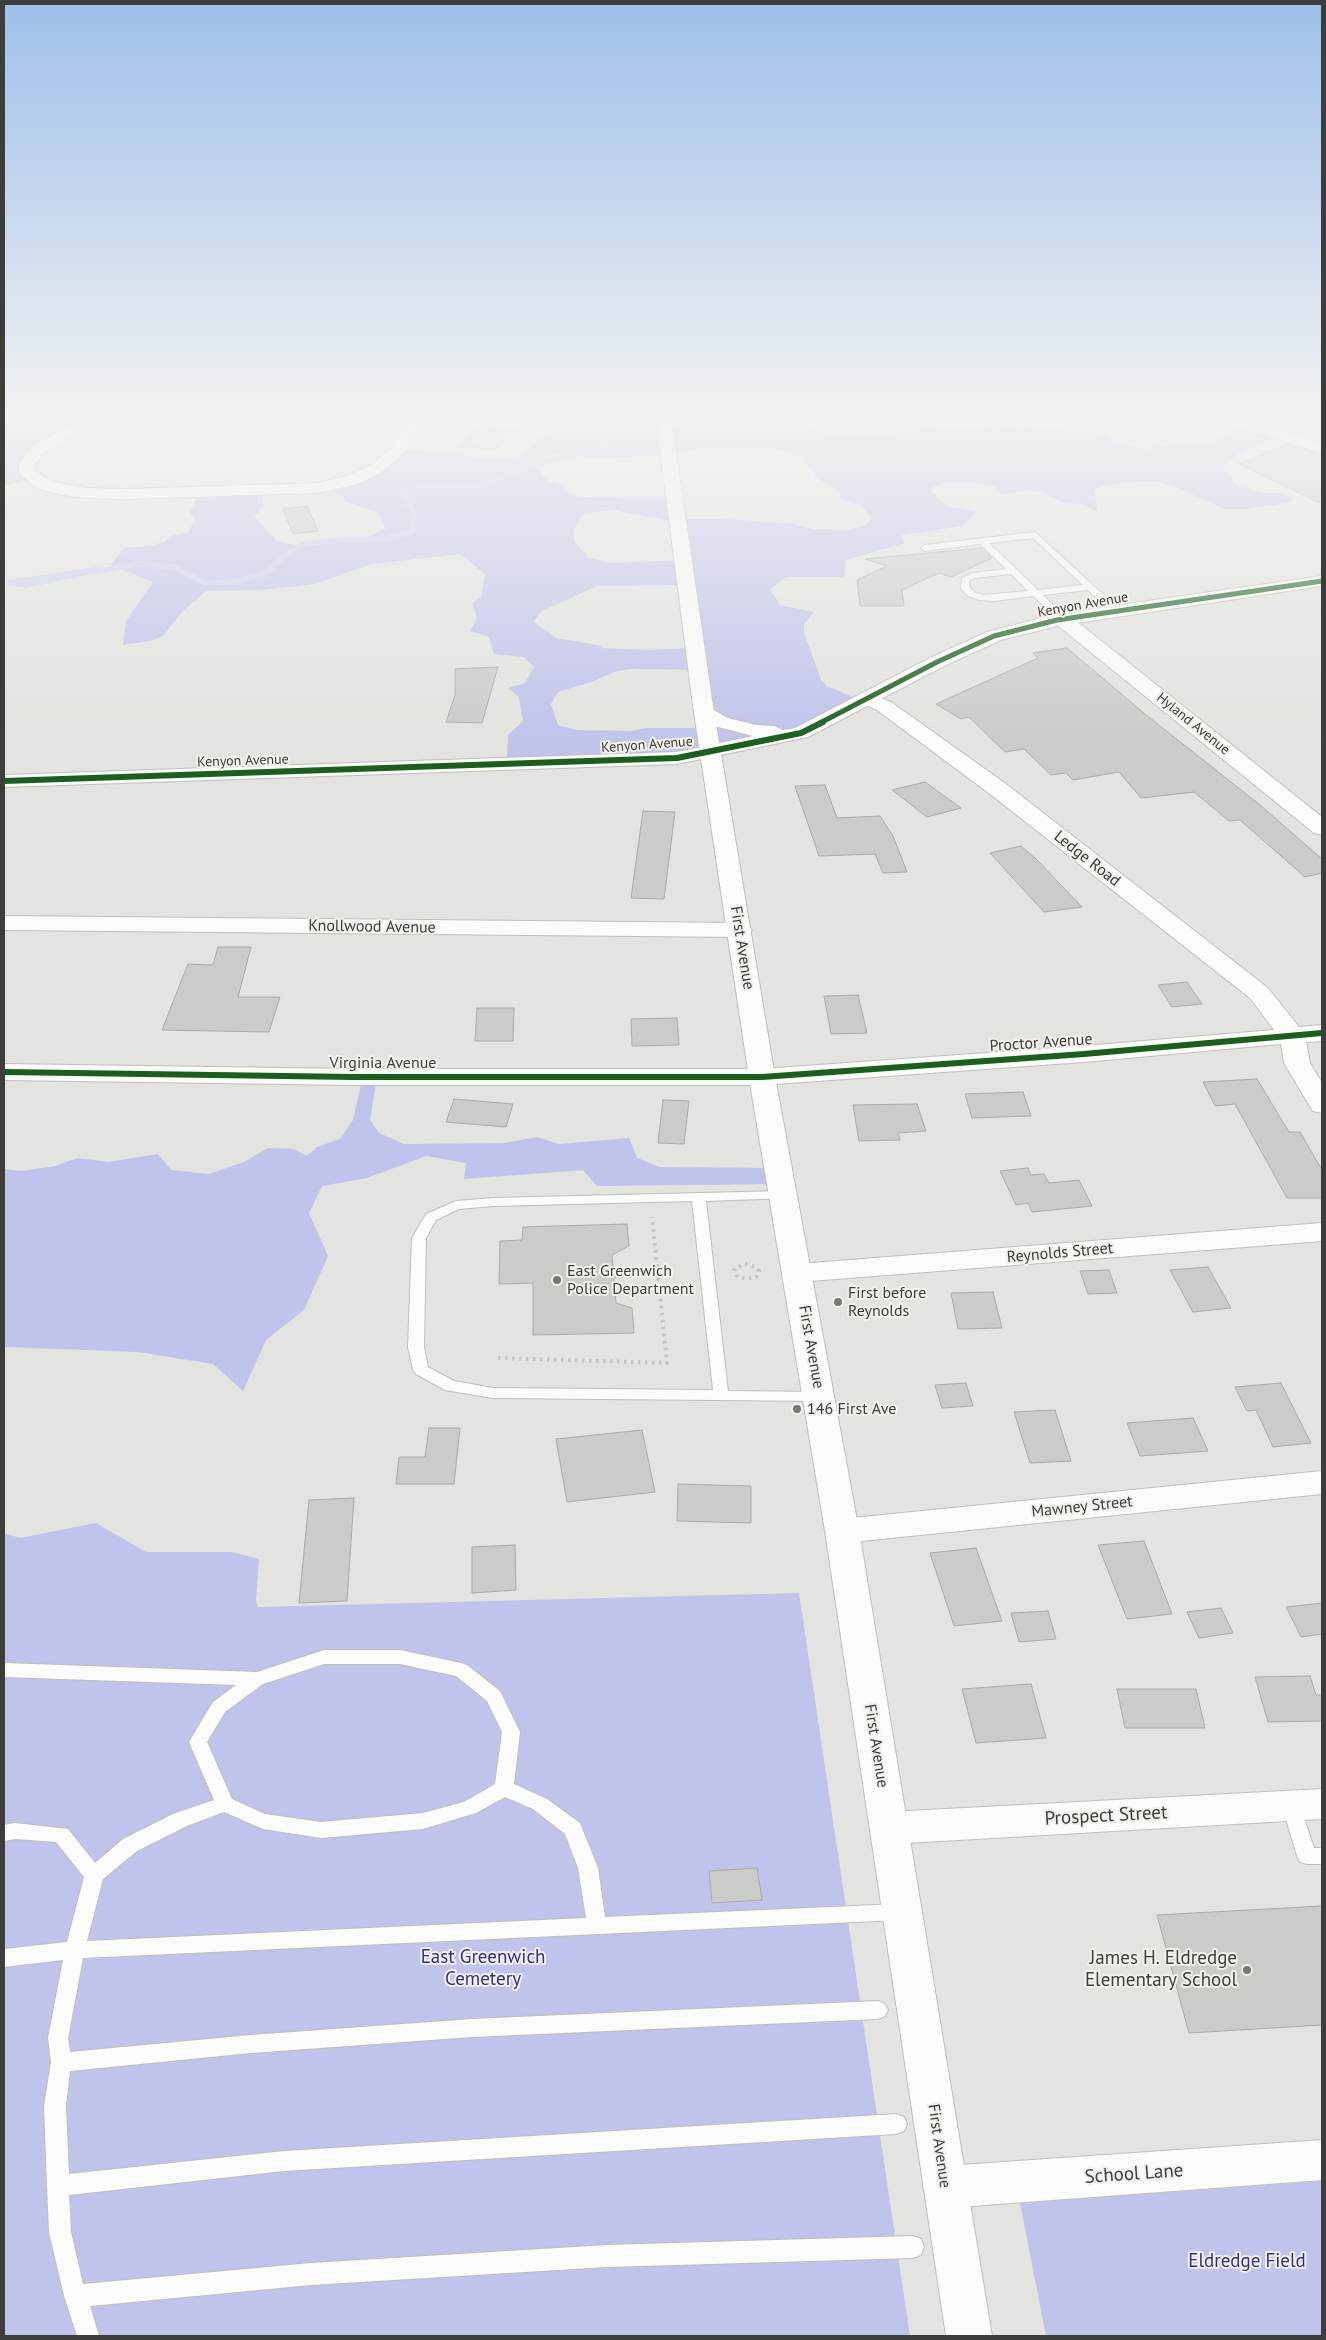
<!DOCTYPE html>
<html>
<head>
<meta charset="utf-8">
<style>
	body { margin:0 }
	#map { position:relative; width:1326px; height:2340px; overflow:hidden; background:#e3e3df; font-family:"PT Sans",sans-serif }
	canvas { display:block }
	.frame { position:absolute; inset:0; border:5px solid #3d3d3b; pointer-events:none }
</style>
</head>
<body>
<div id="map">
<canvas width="1326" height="2340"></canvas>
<div class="frame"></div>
</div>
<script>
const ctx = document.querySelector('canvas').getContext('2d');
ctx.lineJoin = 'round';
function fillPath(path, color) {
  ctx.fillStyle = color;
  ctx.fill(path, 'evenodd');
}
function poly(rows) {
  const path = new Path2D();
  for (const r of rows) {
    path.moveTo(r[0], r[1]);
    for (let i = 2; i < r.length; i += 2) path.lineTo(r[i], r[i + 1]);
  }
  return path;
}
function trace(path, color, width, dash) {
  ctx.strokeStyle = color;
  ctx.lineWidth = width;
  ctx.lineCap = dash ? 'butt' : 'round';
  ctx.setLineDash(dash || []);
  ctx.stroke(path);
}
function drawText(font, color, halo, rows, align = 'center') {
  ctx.font = font + ' "PT Sans",sans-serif';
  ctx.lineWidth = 4;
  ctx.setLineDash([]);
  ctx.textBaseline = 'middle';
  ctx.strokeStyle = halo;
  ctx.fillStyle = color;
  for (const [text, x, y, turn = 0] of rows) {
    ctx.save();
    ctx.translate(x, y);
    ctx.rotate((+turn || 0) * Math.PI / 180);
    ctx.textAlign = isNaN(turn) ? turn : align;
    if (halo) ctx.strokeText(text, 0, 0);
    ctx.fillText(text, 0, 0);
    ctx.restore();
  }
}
fillPath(poly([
	[4,417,86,417,38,445,27,480,4,486],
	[484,417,659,417,659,420,698,417,808,417,806,418,810,428,820,432,872,436,887,435,897,429,899,417,913,417,915,421,926,427,973,430,989,427,994,422,1001,426,1049,430,1065,427,1067,422,1084,417,1091,417,1085,427,1091,431,1105,434,1114,442,1149,449,1173,443,1203,444,1215,442,1241,427,1275,437,1235,455,1224,469,1237,486,1262,493,1280,493,1291,497,1292,502,1247,509,1224,509,1176,487,1159,482,1131,482,1103,486,1094,490,1098,512,1083,505,1061,502,1043,492,1026,490,1001,495,996,487,970,482,945,483,933,487,931,491,947,507,976,511,963,526,902,535,904,543,846,560,844,577,786,577,770,589,780,605,814,612,804,624,804,632,821,680,827,686,860,700,790,732,706,752,507,762,508,735,523,721,519,697,508,688,525,683,534,667,524,657,494,654,489,637,470,631,477,618,472,603,481,597,485,574,460,554,371,564,315,584,262,590,206,591,181,613,163,636,150,641,123,645,126,621,153,582,111,565,124,548,150,546,164,542,170,536,188,532,195,520,190,512,198,495,264,492,262,508,254,517,277,541,299,546,371,536,385,528,378,512,346,502,345,498,321,486,363,472,394,448,495,459,512,458,522,455,548,432,538,424],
	[760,447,802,454,805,461,816,475,815,477,836,489,842,500,860,504,871,517,867,525,847,530,813,529,793,524,727,519,681,519,670,496,581,497,568,494,563,485,548,481,535,465,546,455,584,452,587,454,580,458,616,458,664,455,706,448],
	[613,510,677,522,681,560,611,563,589,558,574,541,573,531,584,513],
	[685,585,689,648,649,650,602,648,598,645,556,638,534,622,540,612,597,586],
	[633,669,697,670,704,728,645,728,632,731,576,730,558,725,551,704,558,692,591,682,617,671],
	[363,1076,377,1076,370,1120,379,1133,404,1144,504,1143,537,1137,559,1144,629,1138,637,1158,660,1167,778,1168,781,1184,597,1186,583,1170,464,1179,466,1163,426,1156,367,1178,322,1186,309,1213,328,1256,304,1310,266,1340,243,1391,213,1364,138,1352,4,1347,4,1169,21,1171,55,1166,78,1158,108,1162,158,1154,171,1170,209,1174,244,1162,268,1148,294,1149,307,1156,317,1147,340,1139,353,1120],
	[96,1523,146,1552,231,1552,259,1559,256,1601,258,1607,799,1593,910,2336,4,2336,4,1533,20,1538],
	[1322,2181,1322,2336,1046,2336,1020,2203]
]), '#c0c3eb');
fillPath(poly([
	[96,567,105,571,26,588,7,585,8,580]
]), '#cccfef');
trace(poly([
	[95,572,136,564,174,567,205,583,237,581,265,574,283,557,303,544,338,540,384,539,412,532,413,512,403,492,422,487,477,488,531,465,598,449,615,431,621,417]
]), '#cccfef', 5.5);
const building = poly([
	[480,425,517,430,494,450,457,446,480,425],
	[1288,444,1322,455,1322,504,1239,464,1288,444],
	[307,506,318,531,293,534,283,509,307,506],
	[981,548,992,558,951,577,939,573,902,590,904,606,860,606,857,580,887,566,865,559,981,548],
	[1067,648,1145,714,1260,805,1322,859,1322,873,1305,877,1240,820,1229,821,1194,792,1141,798,1119,772,1073,780,1066,773,1051,775,1024,749,1005,752,969,717,961,719,936,704,1038,658,1033,653,1067,648],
	[498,667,482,723,446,722,455,695,455,669,498,667],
	[925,782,961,808,927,817,892,790,925,782],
	[825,785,837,818,880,816,893,836,907,872,883,873,875,854,819,856,795,786,825,785],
	[643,811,675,812,664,899,631,898,643,811],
	[1021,846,1036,859,1082,907,1044,912,990,853,1021,846],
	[218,947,251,947,238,997,280,997,269,1032,162,1030,188,964,213,965,218,947],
	[1187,982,1202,1004,1172,1007,1158,985,1187,982],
	[858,995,867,1033,831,1034,824,996,858,995],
	[477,1008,514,1008,513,1041,475,1041,477,1008],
	[677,1018,679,1045,632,1046,631,1019,677,1018],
	[1257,1079,1289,1132,1300,1132,1322,1170,1322,1198,1287,1198,1235,1104,1215,1106,1203,1082,1257,1079],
	[1023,1092,1031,1116,972,1118,965,1094,1023,1092],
	[454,1099,513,1104,506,1127,446,1122,454,1099],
	[663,1100,689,1101,684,1144,658,1143,663,1100],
	[917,1104,926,1131,898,1133,900,1140,859,1141,853,1105,917,1104],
	[1028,1168,1031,1175,1044,1174,1049,1183,1079,1180,1092,1206,1032,1212,1028,1203,1016,1205,1000,1171,1028,1168],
	[627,1224,629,1246,612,1255,616,1303,632,1308,634,1333,533,1335,533,1283,499,1284,500,1241,522,1240,523,1227,627,1224],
	[1208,1267,1231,1308,1193,1312,1170,1270,1208,1267],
	[1109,1270,1117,1293,1088,1294,1080,1271,1109,1270],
	[993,1292,1002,1328,958,1329,951,1293,993,1292],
	[966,1383,973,1406,942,1408,935,1385,966,1383],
	[1281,1383,1311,1443,1273,1447,1256,1410,1247,1411,1235,1387,1281,1383],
	[1055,1410,1071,1461,1030,1463,1014,1412,1055,1410],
	[1193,1418,1208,1451,1140,1456,1127,1423,1193,1418],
	[429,1428,460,1428,454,1484,396,1484,399,1457,425,1457,429,1428],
	[642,1430,655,1492,567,1502,556,1439,642,1430],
	[678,1484,751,1486,751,1523,677,1521,678,1484],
	[354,1498,347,1601,299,1603,309,1500,354,1498],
	[1144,1541,1172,1614,1127,1619,1098,1545,1144,1541],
	[515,1545,516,1590,472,1593,472,1547,515,1545],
	[976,1548,1002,1621,954,1626,930,1553,976,1548],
	[1322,1603,1322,1634,1301,1637,1286,1607,1322,1603],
	[1221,1608,1233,1633,1199,1638,1187,1612,1221,1608],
	[1048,1611,1056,1639,1019,1642,1011,1613,1048,1611],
	[1310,1676,1316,1695,1322,1695,1322,1721,1268,1722,1255,1677,1310,1676],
	[1031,1684,1046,1738,976,1743,962,1689,1031,1684],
	[1117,1689,1196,1689,1205,1728,1125,1728,1117,1689],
	[757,1868,762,1900,712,1903,709,1871,757,1868],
	[1322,1906,1322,2025,1189,2033,1157,1915,1322,1906]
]);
fillPath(building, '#cbcbc8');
trace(building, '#aaaaa7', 1);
const service = poly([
	[1035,532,1120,610,1120,614,1114,614,1088,590,1043,595,1066,618,1066,622,1063,623,1033,596,995,601,979,600,968,596,961,589,962,578,972,573,1006,569,980,544,925,551,921,548,925,545,1035,532],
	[1033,538,1083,585,1038,590,989,543,1033,538],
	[1011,574,1028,591,983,595,974,592,969,586,969,581,974,578,1011,574],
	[784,1191,791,1195,789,1198,706,1201,728,1391,820,1392,825,1393,828,1397,825,1401,493,1398,445,1390,416,1374,413,1370,408,1347,412,1238,426,1214,456,1201,493,1198,784,1191],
	[692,1201,713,1390,493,1388,454,1381,428,1367,424,1347,426,1238,436,1220,459,1209,493,1206,692,1201],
	[324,1650,400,1650,461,1663,467,1665,500,1691,520,1732,514,1784,547,1799,580,1823,598,1868,605,1917,899,1904,906,1906,909,1912,906,1918,899,1920,83,1958,68,2038,70,2052,251,2035,472,2019,878,2001,885,2004,888,2010,885,2016,878,2019,472,2037,251,2053,70,2071,66,2106,69,2174,284,2151,896,2114,904,2117,907,2124,904,2131,896,2134,284,2171,69,2195,71,2232,83,2284,311,2263,607,2245,913,2236,921,2239,924,2247,921,2255,913,2258,607,2267,311,2285,90,2306,99,2336,77,2336,64,2296,49,2232,47,2186,44,2106,51,2062,48,2038,63,1960,4,1967,4,1949,67,1942,84,1877,56,1842,15,1839,4,1841,4,1825,15,1823,68,1829,95,1863,123,1839,173,1814,214,1800,189,1742,213,1702,236,1685,4,1677,4,1663,257,1672,324,1650],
	[324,1664,400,1664,456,1676,487,1701,502,1732,495,1784,464,1802,423,1813,321,1822,265,1814,232,1799,207,1742,225,1712,263,1684,324,1664],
	[505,1797,533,1809,565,1834,578,1868,586,1918,87,1941,103,1879,137,1851,187,1826,224,1812,263,1829,321,1838,423,1829,476,1813,505,1797],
	[1291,1798,1298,1801,1300,1806,1314,1848,1322,1848,1322,1864,1307,1864,1300,1862,1297,1856,1282,1806,1284,1801,1291,1798]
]);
const minor = poly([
	[84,417,102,417,44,453,35,464,35,470,50,481,86,488,125,489,318,483,346,476,371,465,389,450,410,417,425,417,401,456,383,471,358,484,318,493,125,499,86,498,62,495,38,489,21,475,19,472,19,464,32,447,84,417],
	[674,417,705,417,703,420,664,428,658,426,656,423,658,420,674,417],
	[1196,417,1225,417,1260,424,1322,443,1322,453,1251,431,1198,420,1196,417],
	[1063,614,1070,616,1322,817,1322,835,1314,833,1056,624,1054,620,1056,616,1063,614],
	[866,692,891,702,1006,784,1268,988,1299,1027,1322,1025,1322,1041,1306,1042,1310,1063,1322,1083,1322,1113,1313,1111,1309,1105,1284,1063,1281,1044,1084,1062,762,1085,353,1085,4,1080,4,1064,353,1069,762,1069,1084,1046,1274,1030,1250,998,990,794,877,710,859,702,856,698,859,694,866,692],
	[4,916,740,923,748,925,752,930,748,935,740,937,4,930,4,916],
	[1322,1223,1322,1241,798,1282,788,1280,783,1273,788,1266,798,1264,1322,1223],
	[1322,1471,1322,1494,842,1543,830,1540,825,1531,830,1522,842,1519,1322,1471],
	[1322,1789,1322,1819,889,1844,876,1839,870,1828,876,1817,889,1812,1322,1789],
	[1322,2140,1322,2180,945,2208,930,2202,923,2187,930,2172,945,2166,1322,2140]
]);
const tertiary = poly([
	[1322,576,1322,586,1057,626,1001,640,944,666,808,737,677,764,4,787,4,775,677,752,753,736,714,726,698,717,695,713,698,709,705,707,712,709,728,718,756,725,774,726,783,730,795,728,930,658,987,632,1057,614,1322,576]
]);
const primary = poly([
	[656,417,671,417,713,706,775,1077,859,1531,992,2336,946,2336,825,1531,749,1077,693,706,656,417]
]);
trace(service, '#c0bfbc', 2);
trace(minor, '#c0bfbc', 2);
trace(tertiary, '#c0bfbc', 2);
trace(primary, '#c0bfbc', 2);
trace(poly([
	[745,1264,756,1267,759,1271,756,1277,747,1279,738,1277,734,1272,735,1268,745,1264],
	[614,1276,658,1275],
	[498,1358,667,1363,652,1217]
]), '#c4c4c3', 4, [2.5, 4.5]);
fillPath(service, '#fbfbfa');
fillPath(minor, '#fbfbfa');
fillPath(tertiary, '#fbfbfa');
fillPath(primary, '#fbfbfa');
trace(poly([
	[820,723,937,662,994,636,1057,620,1322,581]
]), '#1b5e20', 5);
trace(poly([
	[4,781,677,758,801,733,823,722],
	[4,1072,353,1077,762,1077,1084,1054,1322,1033]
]), '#1b5e20', 6);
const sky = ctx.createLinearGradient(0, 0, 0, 744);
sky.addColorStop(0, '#9dbfeb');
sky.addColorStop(0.56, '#f2f2f1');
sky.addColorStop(1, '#f2f2f100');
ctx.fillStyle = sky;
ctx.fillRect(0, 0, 1326, 744);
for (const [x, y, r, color] of [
	[557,1280,5,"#777774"],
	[838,1302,5,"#777774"],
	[797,1409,5,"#777774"],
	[1247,1970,5,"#777774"]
]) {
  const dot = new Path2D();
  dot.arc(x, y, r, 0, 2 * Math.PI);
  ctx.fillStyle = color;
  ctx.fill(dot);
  trace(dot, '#f2f1eb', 2);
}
drawText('14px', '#3d3d3b', '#f2f1eb', [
	["Kenyon Avenue",1083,605,-10],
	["Hyland Avenue",1193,724,39],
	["Kenyon Avenue",647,745,-4],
	["Kenyon Avenue",243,761,-2]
]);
drawText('16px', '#3d3d3b', '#f2f1eb', [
	["Ledge Road",1087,859,38],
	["Knollwood Avenue",372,927,1],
	["First Avenue",742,948,81],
	["Proctor Avenue",1041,1043,-4],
	["Virginia Avenue",383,1063],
	["Reynolds Street",1060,1253,-5],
	["First Avenue",811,1347,80],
	["Mawney Street",1082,1507,-6],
	["First Avenue",876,1746,81],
	["First Avenue",939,2146,82]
]);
drawText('16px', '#3d3d3b', '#f2f1eb', [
	["East Greenwich",567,1271],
	["Police Department",567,1289],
	["First before",848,1293],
	["Reynolds",848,1311],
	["146 First Ave",807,1409]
], 'left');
drawText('19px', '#3d3d3b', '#f2f1eb', [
	["Prospect Street",1106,1816,-3],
	["School Lane",1134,2174,-4]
]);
drawText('19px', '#352e84', '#f2f1eb', [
	["East Greenwich",483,1958],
	["Cemetery",483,1980],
	["Eldredge Field",1247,2262]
]);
drawText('19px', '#3d3d3b', '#f2f1eb', [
	["James H. Eldredge",1237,1959],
	["Elementary School",1237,1981]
], 'right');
</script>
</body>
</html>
